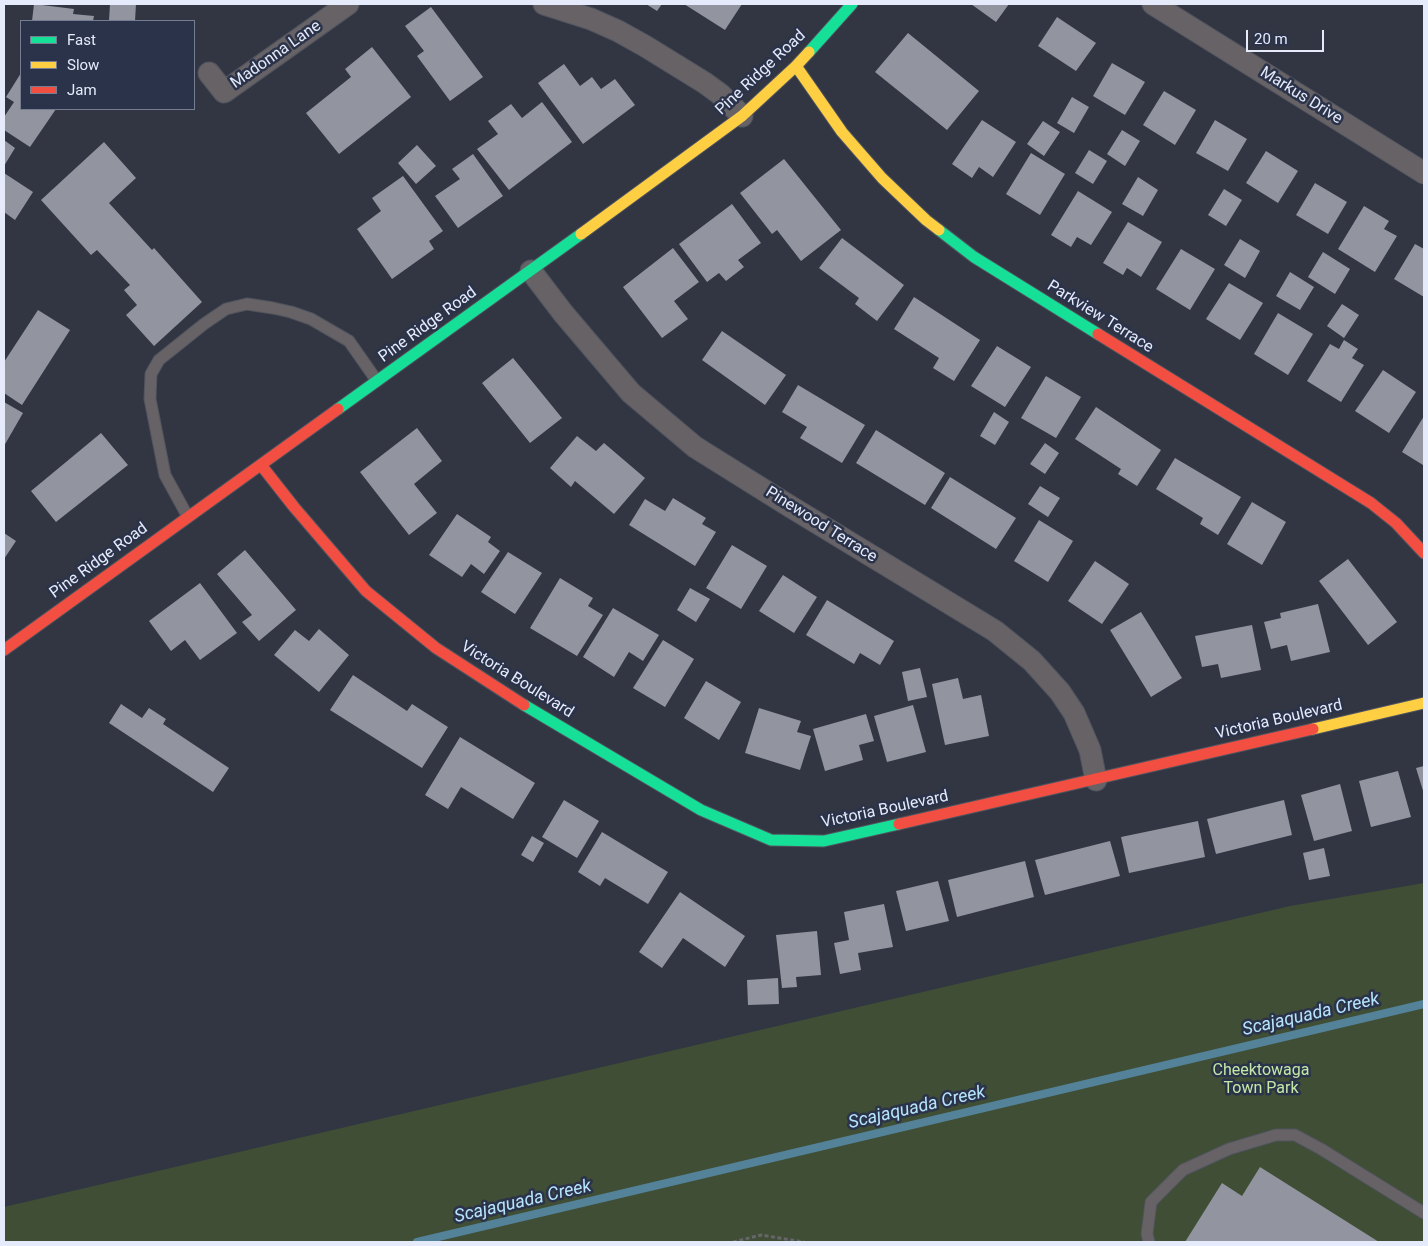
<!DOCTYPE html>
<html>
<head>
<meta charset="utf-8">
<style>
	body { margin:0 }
	#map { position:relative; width:1428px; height:1246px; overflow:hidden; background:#323643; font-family:Roboto,sans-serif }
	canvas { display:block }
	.frame { position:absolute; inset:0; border:5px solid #e5ebfb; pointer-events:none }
	.legend { position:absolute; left:20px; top:20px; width:175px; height:90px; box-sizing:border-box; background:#2b334a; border:1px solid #757d91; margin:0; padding:6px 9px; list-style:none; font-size:15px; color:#e5ebfb }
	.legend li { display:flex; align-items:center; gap:10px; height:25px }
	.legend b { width:25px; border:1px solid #757d91 }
	.scale { position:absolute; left:1246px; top:30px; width:78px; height:22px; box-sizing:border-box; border:2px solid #e5ebfb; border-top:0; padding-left:6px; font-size:15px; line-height:18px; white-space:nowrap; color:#e5ebfb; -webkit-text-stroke:4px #2b334a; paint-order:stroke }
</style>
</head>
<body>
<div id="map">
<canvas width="1428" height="1246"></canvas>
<div class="frame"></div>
<ul class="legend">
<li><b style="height:6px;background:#16e098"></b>Fast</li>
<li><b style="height:6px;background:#ffcf43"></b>Slow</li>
<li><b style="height:6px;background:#f24e42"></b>Jam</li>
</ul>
<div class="scale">20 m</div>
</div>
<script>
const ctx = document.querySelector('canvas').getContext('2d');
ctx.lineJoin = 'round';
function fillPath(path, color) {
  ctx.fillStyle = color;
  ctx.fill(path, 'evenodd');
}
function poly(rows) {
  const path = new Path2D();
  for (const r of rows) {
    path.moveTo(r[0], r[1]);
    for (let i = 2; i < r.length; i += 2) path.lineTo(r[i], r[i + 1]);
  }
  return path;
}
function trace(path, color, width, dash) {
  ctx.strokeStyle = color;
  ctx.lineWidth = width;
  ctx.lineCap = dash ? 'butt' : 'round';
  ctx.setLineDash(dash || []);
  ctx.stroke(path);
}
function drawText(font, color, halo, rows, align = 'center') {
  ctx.font = font + ' Roboto,sans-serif';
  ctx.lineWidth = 5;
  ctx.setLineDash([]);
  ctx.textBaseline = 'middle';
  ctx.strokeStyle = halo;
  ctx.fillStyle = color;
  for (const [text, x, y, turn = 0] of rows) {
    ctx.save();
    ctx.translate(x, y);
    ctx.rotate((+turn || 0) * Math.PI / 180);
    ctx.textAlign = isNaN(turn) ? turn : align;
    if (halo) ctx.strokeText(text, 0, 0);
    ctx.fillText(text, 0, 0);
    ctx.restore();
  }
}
fillPath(poly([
	[1424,883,1424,1242,4,1242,4,1207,1290,906]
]), '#3f4e35');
trace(poly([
	[417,1242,1424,1004]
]), '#548299', 8);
fillPath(poly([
	[34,4,74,9,73,14,94,16,93,21,32,21],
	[110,4,136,4,135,21,109,21],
	[646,4,662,4,657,11],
	[684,4,742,4,725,30],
	[971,4,1009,4,996,22],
	[431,7,483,77,450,101,417,56,424,51,405,26],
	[1057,17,1096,43,1076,71,1038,46],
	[908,33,979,91,947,130,875,72],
	[372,47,411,97,339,154,306,113,351,77,345,69],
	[1112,63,1145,82,1125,115,1093,96],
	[564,64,580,86,592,77,601,89,615,79,635,105,583,144,538,83],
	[21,73,21,109,56,109,30,147,4,130,4,117,14,102,6,97],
	[1164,91,1196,110,1175,145,1143,125],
	[1072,97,1089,107,1074,133,1057,123],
	[542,102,572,142,509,190,477,149,498,134,488,121,511,104,522,118],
	[982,120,1016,142,993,177,979,167,972,178,952,164],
	[1215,120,1247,139,1228,171,1196,153],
	[1043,121,1060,132,1044,156,1027,144],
	[1122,130,1140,141,1125,166,1107,154],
	[4,140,15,148,4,166],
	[104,142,136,178,109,203,152,250,154,248,202,302,154,346,126,315,137,305,124,290,130,285,97,250,91,255,41,200],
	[417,145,436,166,416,184,398,163],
	[1089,150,1107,161,1093,184,1075,173],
	[1266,151,1298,171,1278,203,1246,183],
	[1031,153,1065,174,1040,215,1006,194],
	[473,154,503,196,458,228,435,196,460,179,452,169],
	[784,159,841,230,801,261,777,230,772,234,740,193],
	[4,173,33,192,15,220,4,212],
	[403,176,443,231,429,241,434,249,392,279,357,229,381,211,372,198],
	[1138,177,1158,190,1143,216,1122,204],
	[1315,183,1347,202,1328,234,1296,215],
	[1224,189,1242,200,1226,226,1208,215],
	[1078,191,1112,212,1091,245,1077,237,1071,247,1051,235],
	[732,204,761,243,738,260,744,267,726,281,719,273,707,282,679,244],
	[1364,206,1389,221,1384,229,1397,236,1375,272,1338,249],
	[1128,222,1162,242,1141,277,1127,268,1123,275,1103,263],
	[842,238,904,285,877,321,855,304,859,298,819,268],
	[1240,239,1260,251,1245,278,1224,265],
	[1415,244,1424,249,1424,297,1394,279],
	[673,248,699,282,674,301,688,319,662,338,623,287],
	[1181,249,1215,269,1190,310,1156,289],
	[1323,252,1350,269,1335,294,1308,277],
	[1290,272,1314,287,1300,310,1276,296],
	[1229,283,1263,303,1240,340,1206,319],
	[914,297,980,340,954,381,933,368,939,358,894,329],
	[1342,304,1359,315,1344,338,1327,326],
	[38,310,70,330,22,405,4,393,4,362],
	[1278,313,1313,334,1288,375,1254,354],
	[722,331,786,375,765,405,702,360],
	[1344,340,1358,349,1352,358,1364,365,1341,402,1307,381,1330,344,1339,349],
	[997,346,1031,367,1005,407,971,386],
	[513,358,562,418,530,443,482,383],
	[1383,370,1416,392,1389,433,1355,411],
	[1046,376,1081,397,1056,438,1021,418],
	[798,385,865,425,842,463,800,438,807,427,782,412],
	[4,402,23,413,4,446],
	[1096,407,1161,450,1137,486,1118,474,1121,469,1075,439],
	[994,412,1009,422,995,445,980,436],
	[1424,416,1424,463,1423,465,1402,452],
	[417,428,442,461,414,484,437,513,409,535,360,472],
	[876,430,945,473,925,505,856,463],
	[101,433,128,465,56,522,31,491],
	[577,436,596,451,604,443,645,478,614,514,575,481,571,487,550,468],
	[1045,443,1059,453,1045,474,1030,464],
	[1175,458,1241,497,1218,535,1200,524,1203,518,1156,489],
	[950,477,1016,518,996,549,931,508],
	[1040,486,1060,498,1048,517,1028,504],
	[673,498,706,518,702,524,716,532,695,566,629,525,645,499,665,511],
	[1252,502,1286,522,1262,565,1227,544],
	[457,514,491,537,488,542,500,551,484,574,471,564,462,577,429,555],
	[1039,520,1073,541,1048,582,1014,561],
	[4,533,16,541,4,559],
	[732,545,767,566,741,609,706,588],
	[245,550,296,610,259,641,242,622,252,615,217,574],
	[508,552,542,573,515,614,481,592],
	[1348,559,1397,622,1368,645,1319,581],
	[1095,561,1129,584,1102,624,1068,601],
	[783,575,817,597,794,633,759,611],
	[560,578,593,598,588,606,603,615,577,656,530,628],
	[200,583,237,633,200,660,185,640,171,651,149,621],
	[690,588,710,599,696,622,677,610],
	[827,600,894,641,880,665,860,653,854,664,806,635],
	[1318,604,1330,652,1291,661,1287,645,1271,649,1264,622,1281,618,1280,613],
	[613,608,659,635,643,661,629,652,614,677,583,657],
	[1141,612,1182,678,1151,697,1110,630],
	[1252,625,1261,670,1221,678,1218,664,1202,667,1195,636],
	[319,629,349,655,319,692,274,655,295,630,309,641],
	[663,640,694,659,665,707,633,688],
	[920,668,927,697,908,701,902,672],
	[353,675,407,711,412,704,448,727,422,768,330,710],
	[958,678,963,699,981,695,989,736,945,745,932,684],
	[706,681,741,702,719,740,684,718],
	[121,704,142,718,149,708,166,719,163,724,229,768,213,792,109,723],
	[913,705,926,752,887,762,874,716],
	[759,708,801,721,797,732,811,736,800,770,745,753],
	[866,714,874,741,859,745,863,760,825,771,813,729],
	[460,737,535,783,513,819,461,787,448,809,425,795],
	[1424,766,1424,794,1416,768],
	[1398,771,1411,817,1371,827,1359,781],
	[1340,784,1352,831,1314,841,1301,795],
	[564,800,599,821,577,858,542,837],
	[1284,800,1292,835,1216,854,1207,819],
	[1198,821,1205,857,1129,873,1121,837],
	[602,832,668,872,648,904,605,878,600,886,578,872],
	[532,836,544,843,533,862,521,855],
	[1110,841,1120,876,1045,895,1035,860],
	[1324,848,1330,876,1309,880,1303,853],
	[1025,861,1034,897,957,917,948,880],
	[938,881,949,921,906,931,896,891],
	[680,892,745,936,725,967,683,938,662,968,639,952],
	[884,904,893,947,858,953,861,970,840,974,834,943,849,940,844,912],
	[817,931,821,975,796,977,797,987,782,988,776,935],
	[778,978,779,1004,748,1005,747,980],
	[1260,1167,1379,1242,1185,1242,1222,1183,1242,1196]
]), '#9294a0');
const lane = poly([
	[188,517,165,475,150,399,151,374,159,360,204,324,226,309,247,304,273,308,291,312,311,319,349,341,377,381],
	[1149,1242,1147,1234,1151,1202,1183,1170,1229,1149,1276,1135,1295,1135,1321,1149,1424,1213]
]);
const street = poly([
	[544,4,591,19,618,31,645,46,705,83,720,94,742,116],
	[1153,4,1424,173],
	[209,73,224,92,348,4],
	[531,271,563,313,631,393,695,447,791,507,995,631,1032,661,1060,692,1074,713,1090,750,1096,780]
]);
const fast = poly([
	[809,52,852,4],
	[939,230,974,257,1098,334],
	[338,409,581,234],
	[524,705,701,810,771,840,824,841,899,824]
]);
const slow = poly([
	[796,66,842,132,882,178,926,220,939,230],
	[581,234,742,116,796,66,809,52],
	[1313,729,1424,703]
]);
const jam = poly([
	[1098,334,1371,503,1396,523,1424,553],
	[261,465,294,507,366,591,436,648,524,705],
	[4,650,338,409],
	[899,824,1313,729]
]);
trace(lane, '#50545f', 13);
trace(street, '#50545f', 23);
trace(fast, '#50545f', 13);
trace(slow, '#50545f', 13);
trace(jam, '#50545f', 13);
trace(poly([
	[733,1242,761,1235,804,1242]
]), '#666569', 3, [4, 2.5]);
trace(lane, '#666265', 11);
trace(street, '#666265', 21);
trace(fast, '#16e098', 11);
trace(slow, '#ffcf43', 11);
trace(jam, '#f24e42', 11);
drawText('16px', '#e5ebfb', '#2b334a', [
	["Madonna Lane",276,55,-35],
	["Pine Ridge Road",761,73,-43],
	["Markus Drive",1301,96,32],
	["Parkview Terrace",1100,317,32],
	["Pine Ridge Road",428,325,-36],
	["Pinewood Terrace",821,525,32],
	["Pine Ridge Road",99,561,-36],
	["Victoria Boulevard",517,680,32],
	["Victoria Boulevard",1279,720,-13],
	["Victoria Boulevard",885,810,-12]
]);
drawText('16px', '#c3e8a6', '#2b334a', [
	["Cheektowaga",1261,1071],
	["Town Park",1261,1089]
]);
drawText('italic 18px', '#b6e4fc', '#2b334a', [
	["Scajaquada Creek",1311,1015,-13],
	["Scajaquada Creek",917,1108,-13],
	["Scajaquada Creek",523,1202,-13]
]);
</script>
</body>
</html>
